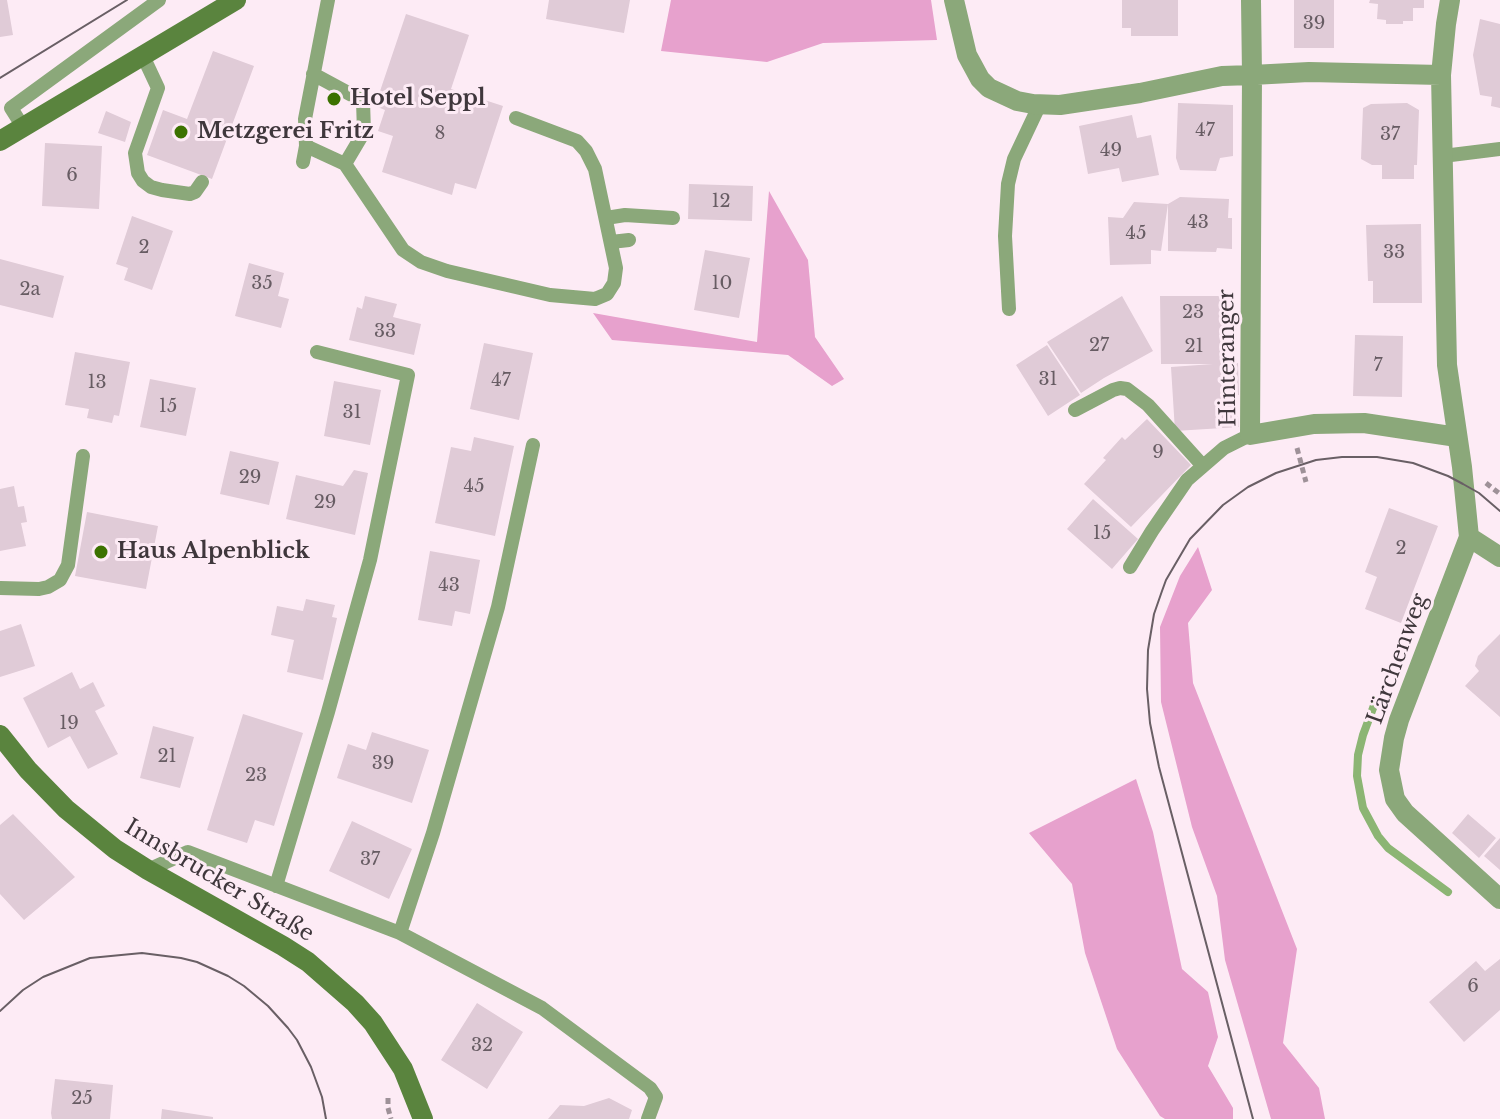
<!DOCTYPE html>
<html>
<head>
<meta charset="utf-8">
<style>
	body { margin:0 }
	canvas { display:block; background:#fdebf5 }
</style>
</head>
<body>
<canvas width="1500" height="1119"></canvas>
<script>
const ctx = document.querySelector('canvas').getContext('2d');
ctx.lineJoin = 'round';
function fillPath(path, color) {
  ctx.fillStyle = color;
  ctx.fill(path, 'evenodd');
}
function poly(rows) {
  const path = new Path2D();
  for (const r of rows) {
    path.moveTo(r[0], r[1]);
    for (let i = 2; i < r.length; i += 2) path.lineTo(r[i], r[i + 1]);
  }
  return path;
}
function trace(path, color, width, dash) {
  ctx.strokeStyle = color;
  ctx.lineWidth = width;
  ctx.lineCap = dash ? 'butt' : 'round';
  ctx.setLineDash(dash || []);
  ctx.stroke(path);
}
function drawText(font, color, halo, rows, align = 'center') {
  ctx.font = font + ' "Libre Baskerville",serif';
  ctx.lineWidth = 6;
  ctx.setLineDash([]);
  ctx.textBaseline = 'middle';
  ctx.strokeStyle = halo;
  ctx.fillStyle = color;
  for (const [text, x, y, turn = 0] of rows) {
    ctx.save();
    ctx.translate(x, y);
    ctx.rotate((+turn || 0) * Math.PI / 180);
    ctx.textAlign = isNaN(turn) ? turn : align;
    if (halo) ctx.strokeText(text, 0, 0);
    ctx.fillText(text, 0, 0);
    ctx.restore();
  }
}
fillPath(poly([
	[671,0,931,0,937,40,823,43,767,62,661,51],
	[769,191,808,260,815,337,844,379,832,386,788,355,612,340,593,313,757,342],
	[1198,547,1212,590,1188,623,1193,683,1297,949,1283,1043,1319,1088,1325,1119,1271,1119,1225,960,1217,896,1192,827,1161,702,1160,627,1180,576],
	[1136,779,1153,832,1182,969,1208,992,1218,1037,1208,1066,1233,1108,1233,1119,1165,1119,1160,1116,1117,1049,1085,953,1072,884,1029,833]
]), '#e7a1cd');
trace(poly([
	[1376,700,1363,735,1358,755,1357,776,1363,808,1378,836,1388,848,1448,892]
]), '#8cb574', 8);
fillPath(poly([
	[0,0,7,0,13,35,0,37],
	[549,0,630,0,624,33,546,19],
	[1122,0,1178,0,1178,36,1131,36,1131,28,1122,28],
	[1294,0,1334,0,1334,48,1294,48],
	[1370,0,1424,0,1424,8,1413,8,1413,21,1403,21,1403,24,1386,24,1386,20,1377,19,1378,4,1369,3],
	[406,14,469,35,451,89,503,106,476,189,455,183,452,195,382,172,393,136,378,131,385,110,375,106],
	[1480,19,1500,24,1500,108,1491,106,1492,97,1480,95,1473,55],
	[213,51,254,66,212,179,147,155,163,110,187,119],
	[1178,103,1233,105,1233,156,1220,158,1216,171,1180,170,1176,158],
	[1407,103,1419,110,1417,165,1414,165,1414,179,1382,179,1382,165,1372,165,1361,159,1363,108,1371,104],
	[106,111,131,122,125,142,98,133],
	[1132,115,1137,138,1151,135,1159,175,1122,182,1119,168,1088,174,1079,126],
	[45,143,102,146,99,209,42,206],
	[689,184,753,186,752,221,688,219],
	[1180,197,1229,199,1228,218,1232,218,1232,249,1217,248,1216,252,1168,251,1168,204,1161,251,1151,250,1151,264,1110,265,1108,217,1123,218,1134,202,1168,204],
	[132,216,173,231,152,290,124,280,128,268,116,264],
	[1421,224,1422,303,1373,303,1373,281,1368,281,1366,225],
	[705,250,750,258,739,318,694,310],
	[0,259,64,276,53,318,0,305],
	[249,263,284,273,278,296,289,299,281,328,235,316],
	[365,296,397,304,393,317,421,324,414,355,349,340,357,307,362,309],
	[1122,296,1153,351,1104,378,1081,393,1047,342],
	[1160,296,1226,296,1227,364,1238,363,1239,395,1236,395,1239,427,1175,431,1171,367,1213,364,1161,364],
	[1355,335,1403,336,1402,397,1353,396],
	[484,343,533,353,519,420,470,409],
	[1047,345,1080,395,1048,416,1016,365],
	[75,352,130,362,119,416,114,415,112,423,87,418,89,409,65,405],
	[150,379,196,388,186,436,140,427],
	[334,381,381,390,370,445,324,436],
	[1147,419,1191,465,1131,527,1084,484,1106,460,1103,458,1122,437,1125,440],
	[474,437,514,446,495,536,435,523,451,447,471,451],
	[230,451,279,462,269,505,220,494],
	[354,470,368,473,355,535,286,519,296,475,343,486],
	[14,486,18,507,24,506,27,522,21,523,26,546,0,551,0,489],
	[1093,499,1138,539,1112,569,1067,529],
	[1389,508,1438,526,1401,623,1365,609,1377,577,1365,572],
	[87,512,158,526,146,589,75,576],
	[430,551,480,560,470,614,455,611,452,626,418,620],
	[306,599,335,605,332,617,337,618,323,680,287,672,294,640,271,635,277,606,303,611],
	[21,624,35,666,0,677,0,631],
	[1500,634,1500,717,1465,686,1479,671,1475,666,1478,656],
	[72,672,80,689,93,682,105,706,95,711,118,754,88,769,70,736,48,748,23,698],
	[243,714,303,733,274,826,255,820,247,843,207,830],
	[153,726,194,737,180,788,140,778],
	[372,732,429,750,412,803,337,778,348,744,366,750],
	[13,814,75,877,24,920,0,894,0,825],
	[1468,814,1496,838,1479,858,1452,833],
	[352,821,412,849,389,899,329,871],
	[1500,838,1500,870,1484,856],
	[1500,959,1500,1010,1464,1042,1429,1002,1476,961,1485,971],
	[477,1003,523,1032,487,1089,441,1060],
	[55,1079,113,1085,110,1119,52,1119,51,1113],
	[609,1098,632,1110,629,1119,548,1119,560,1105,584,1106],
	[162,1109,213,1117,213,1119,161,1119]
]), '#e0cbd7');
trace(poly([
	[1297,448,1306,482],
	[1486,483,1500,494],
	[388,1098,388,1108,391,1119]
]), '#9e9198', 5, [6, 4]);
trace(poly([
	[328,0,305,119,306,146,345,164,403,250,421,262,447,271,550,295,595,299,607,294,614,283,616,268,595,169,586,151,577,141,516,118],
	[143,56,158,88,135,153,138,173,143,181,151,187,162,190,190,194,195,192,202,182],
	[313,74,363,101,364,132,345,164],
	[23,127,11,108,159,0],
	[1443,156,1500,149],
	[303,162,306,146],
	[606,218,625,215,673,218],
	[611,242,629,240],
	[1009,309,1005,236,1008,184,1014,159,1040,104],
	[1075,410,1113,390,1120,388,1127,389,1148,405,1203,466],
	[1130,567,1152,531,1187,480,1224,448,1250,435],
	[0,588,39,589,48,587,60,580,68,565,83,456],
	[148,870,188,852,400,933,542,1008,650,1088,656,1097,648,1119],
	[276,886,328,712,370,560,408,375,317,352],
	[400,933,433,833,498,607,533,445]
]), '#8ba87a', 14);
trace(poly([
	[954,0,967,55,980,79,989,88,1017,101,1033,104,1060,105,1140,93,1222,76,1252,75,1251,0],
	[1450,0,1446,24,1441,75,1447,365,1462,467,1469,537,1500,557],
	[1441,75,1309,72,1252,75,1250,435,1314,424,1364,423,1457,437],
	[1469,537,1399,720,1394,738,1389,770,1395,799,1405,813,1500,899]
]), '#8ba87a', 20);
trace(poly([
	[0,141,236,0],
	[0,735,28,770,66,809,115,849,148,870,283,946,308,962,355,1003,373,1023,403,1069,423,1119]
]), '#5a843e', 20);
trace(poly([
	[0,78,127,0],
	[0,1011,23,990,43,977,90,958,142,953,181,958,197,962,228,976,244,986,268,1006,288,1028,297,1040,311,1067,322,1097,326,1119],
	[1253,1119,1159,767,1150,723,1147,689,1148,650,1154,614,1162,591,1166,580,1190,539,1223,505,1248,487,1276,473,1316,460,1342,457,1377,457,1413,463,1448,476,1463,484,1479,493,1500,511]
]), '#695f65', 2);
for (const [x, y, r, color] of [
	[334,99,8,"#3c7200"],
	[181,132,8,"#3c7200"],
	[101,552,8,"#3c7200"]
]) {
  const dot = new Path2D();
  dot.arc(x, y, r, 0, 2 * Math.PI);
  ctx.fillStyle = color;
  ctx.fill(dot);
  trace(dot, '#fdebf5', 3);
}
drawText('18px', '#675c63', null, [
	["39",1314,24],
	["47",1205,131],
	["8",440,134],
	["37",1390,135],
	["49",1111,151],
	["6",72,176],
	["12",721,202],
	["43",1198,223],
	["45",1136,234],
	["2",144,248],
	["33",1394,253],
	["35",262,284],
	["10",722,284],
	["2a",30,290],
	["23",1193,313],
	["33",385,332],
	["27",1099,346],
	["21",1194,347],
	["7",1378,366],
	["31",1048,380],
	["47",501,381],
	["13",97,383],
	["15",168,407],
	["31",352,413],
	["9",1158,453],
	["29",250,478],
	["45",474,487],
	["29",325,503],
	["15",1102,534],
	["2",1401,549],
	["43",449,586],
	["19",69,724],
	["21",167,757],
	["39",383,764],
	["23",256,776],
	["37",370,860],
	["6",1473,987],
	["32",482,1046],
	["25",82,1099]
]);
drawText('bold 22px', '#3f373c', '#fdebf5', [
	["Hotel Seppl",350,99],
	["Metzgerei Fritz",197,132],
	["Haus Alpenblick",117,552]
], 'left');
drawText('22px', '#3f373c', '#fdebf5', [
	["Hinteranger",1228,358,-91],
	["Lärchenweg",1398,659,-70],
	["Innsbrucker Straße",219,881,31]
]);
</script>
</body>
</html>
